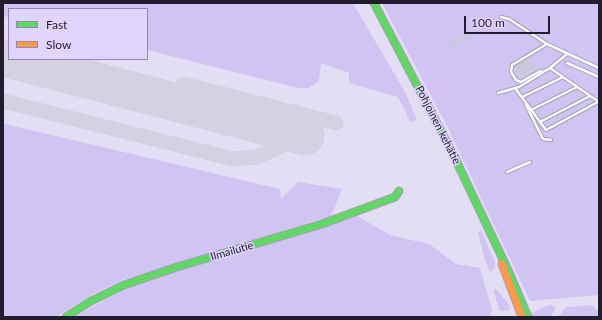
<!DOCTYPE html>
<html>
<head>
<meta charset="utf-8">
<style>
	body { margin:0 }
	#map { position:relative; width:602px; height:320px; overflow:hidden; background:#e4def5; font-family:Lato,sans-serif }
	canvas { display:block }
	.frame { position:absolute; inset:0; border:4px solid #211c2e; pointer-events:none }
	.legend { position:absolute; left:8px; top:8px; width:140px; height:52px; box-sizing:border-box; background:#dfd5fe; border:1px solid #938bab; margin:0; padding:5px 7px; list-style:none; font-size:12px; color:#211c2e }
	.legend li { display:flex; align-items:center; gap:8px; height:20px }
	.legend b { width:20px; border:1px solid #938bab }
	.scale { position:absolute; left:464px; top:16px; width:86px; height:18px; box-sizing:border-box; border:2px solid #211c2e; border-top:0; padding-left:5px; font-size:12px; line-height:14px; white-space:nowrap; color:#211c2e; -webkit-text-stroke:3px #dfd5fe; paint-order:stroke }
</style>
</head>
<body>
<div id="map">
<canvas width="602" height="320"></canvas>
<div class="frame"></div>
<ul class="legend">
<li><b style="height:5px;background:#63d668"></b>Fast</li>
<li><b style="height:5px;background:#ff974d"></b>Slow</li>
</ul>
<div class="scale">100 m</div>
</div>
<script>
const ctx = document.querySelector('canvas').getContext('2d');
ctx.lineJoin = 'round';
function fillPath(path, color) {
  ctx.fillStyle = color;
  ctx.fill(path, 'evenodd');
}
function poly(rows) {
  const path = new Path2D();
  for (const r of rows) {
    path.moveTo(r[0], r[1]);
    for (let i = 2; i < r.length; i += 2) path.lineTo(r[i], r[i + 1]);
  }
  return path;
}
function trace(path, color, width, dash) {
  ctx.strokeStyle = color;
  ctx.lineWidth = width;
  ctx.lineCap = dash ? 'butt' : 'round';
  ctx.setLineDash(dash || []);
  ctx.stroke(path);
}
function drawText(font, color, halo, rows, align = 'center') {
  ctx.font = font + ' Lato,sans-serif';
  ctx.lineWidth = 3;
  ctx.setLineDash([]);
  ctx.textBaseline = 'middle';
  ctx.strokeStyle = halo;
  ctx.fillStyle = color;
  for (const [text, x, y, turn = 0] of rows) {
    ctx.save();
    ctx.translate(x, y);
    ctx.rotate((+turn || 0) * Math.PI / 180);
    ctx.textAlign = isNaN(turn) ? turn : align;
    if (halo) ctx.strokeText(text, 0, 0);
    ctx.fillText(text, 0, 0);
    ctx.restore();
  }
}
fillPath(poly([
	[3,3,353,3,405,92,417,120,411,123,398,97,349,83,349,73,321,63,319,81,309,88,298,88,147,50,147,9,9,9,9,17,3,16],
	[382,3,599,3,599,295,530,301,446,124],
	[5,124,280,189,281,199,298,182,342,189,331,216,123,280,93,294,56,317,3,317,3,125],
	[357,216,390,235,429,244,456,264,480,268,492,310,490,317,75,317,106,299,129,288,175,272],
	[481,230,495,262,495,268,492,271,489,270,486,263,478,233],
	[496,289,508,303,510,307,508,311,500,311,493,290],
	[549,305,555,306,555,310,550,317,533,317,531,313],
	[593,305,599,313,599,317,558,317,566,307]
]), '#d0c4f3');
trace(poly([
	[183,84,336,123],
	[3,101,233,159,256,157,280,147,285,131]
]), '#d5d1e0', 15);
trace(poly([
	[10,59,305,136]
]), '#d5d1e0', 39);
fillPath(poly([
	[474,30,470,37,451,47,449,42],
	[530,57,537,67,521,77,515,67]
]), '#ccc8db');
const lane = poly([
	[501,17,509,19,547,44,599,68],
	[567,63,599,77],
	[550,68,567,54],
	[543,72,540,71,521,82,516,80,511,72,512,65,547,44],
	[515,88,546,130,598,102],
	[498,93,519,87,550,68,599,102],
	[522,97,563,77],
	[526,105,543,139,551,140],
	[531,110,577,87],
	[540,122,590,96],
	[507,172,530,162]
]);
const fast = poly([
	[374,3,453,154,508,270,528,317],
	[66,317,91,301,124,285,177,267,322,224,395,197,399,191]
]);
const slow = poly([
	[502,264,522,317]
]);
trace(lane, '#a5a0b3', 4.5);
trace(fast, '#a5a0b3', 9);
trace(slow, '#a5a0b3', 9);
trace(lane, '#fbfafe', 2.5);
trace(fast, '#63d668', 7);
trace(slow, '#ff974d', 7);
drawText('11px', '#211c2e', '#dfd5fe', [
	["Pohjoinen kehätie",438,125,63],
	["Ilmailutie",232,251,-16]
]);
</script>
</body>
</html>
